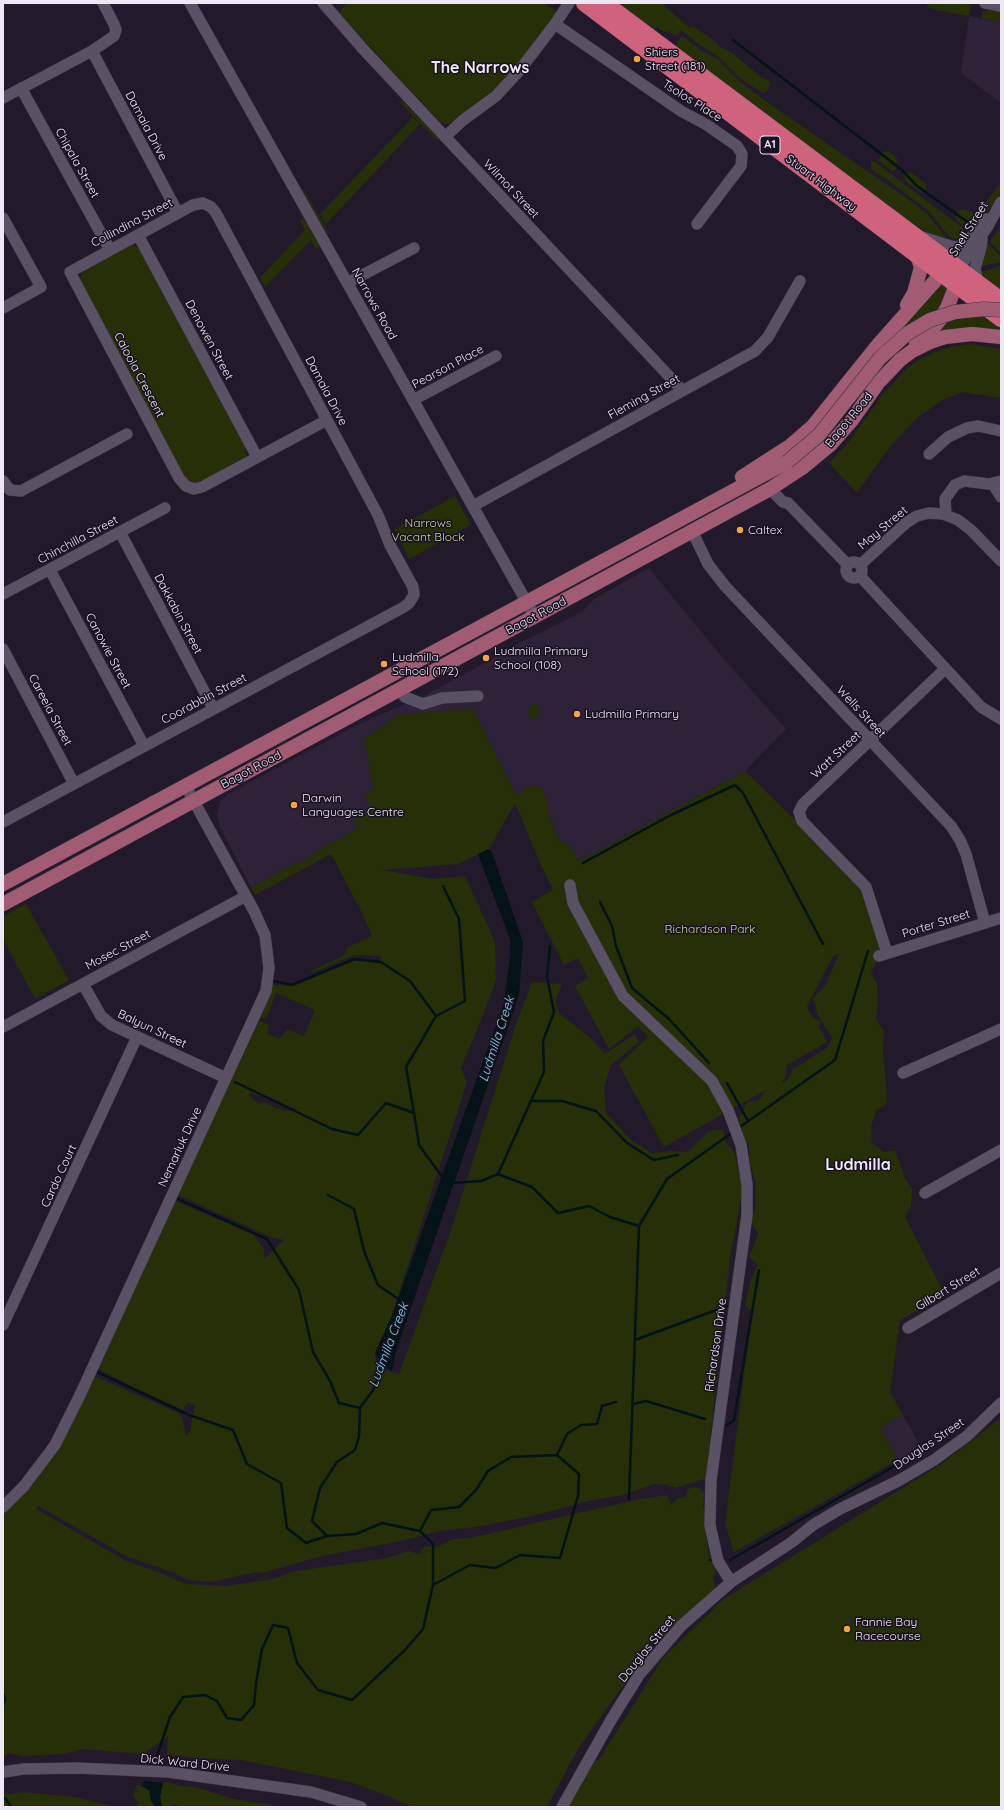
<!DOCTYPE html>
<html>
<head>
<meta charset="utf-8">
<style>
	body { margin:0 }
	#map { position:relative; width:1004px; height:1810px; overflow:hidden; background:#221a2b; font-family:Quicksand,sans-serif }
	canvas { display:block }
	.frame { position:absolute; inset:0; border:4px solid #ede8f3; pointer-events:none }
</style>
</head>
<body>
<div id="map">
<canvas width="1004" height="1810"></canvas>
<div class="frame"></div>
</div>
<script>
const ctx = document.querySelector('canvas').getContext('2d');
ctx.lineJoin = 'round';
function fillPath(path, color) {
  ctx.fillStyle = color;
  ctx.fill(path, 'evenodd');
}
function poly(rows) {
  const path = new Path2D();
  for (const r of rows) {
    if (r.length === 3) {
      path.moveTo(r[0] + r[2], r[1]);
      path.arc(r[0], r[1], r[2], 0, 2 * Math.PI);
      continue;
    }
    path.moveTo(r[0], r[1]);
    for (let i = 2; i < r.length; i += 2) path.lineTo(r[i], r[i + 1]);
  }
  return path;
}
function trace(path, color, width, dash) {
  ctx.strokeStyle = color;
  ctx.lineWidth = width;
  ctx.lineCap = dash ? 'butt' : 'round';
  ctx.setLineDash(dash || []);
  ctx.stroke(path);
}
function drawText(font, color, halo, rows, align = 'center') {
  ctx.font = font + ' Quicksand,sans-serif';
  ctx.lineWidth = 3;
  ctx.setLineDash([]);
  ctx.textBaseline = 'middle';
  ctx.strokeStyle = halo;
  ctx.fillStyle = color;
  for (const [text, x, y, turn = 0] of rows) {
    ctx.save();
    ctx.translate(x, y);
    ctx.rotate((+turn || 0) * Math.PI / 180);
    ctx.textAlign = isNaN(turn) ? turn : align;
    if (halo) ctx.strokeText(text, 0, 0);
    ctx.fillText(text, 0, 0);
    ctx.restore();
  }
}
fillPath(poly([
	[969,16,1001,22,1001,103,961,73],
	[649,568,722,657,786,729,745,771,579,861,571,847,560,841,549,815,547,800,516,795,489,849,458,864,381,870,361,833,317,851,318,853,302,862,296,863,251,887,220,827,217,814,220,802,228,794,359,724,419,698,485,663,519,643,583,611,594,599],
	[903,1415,924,1453,901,1465,880,1428]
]), '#2d2238');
fillPath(poly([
	[347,3,545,3,557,12,516,68,503,82,468,111,453,122,447,124,442,123,436,118,339,13],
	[617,3,661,3,690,28,692,26,715,41,720,47,731,52,761,77,768,80,770,84,768,90,763,93,742,80,719,57,701,46,684,32,681,31,677,36,667,31,664,32,657,27,655,29,632,15],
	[930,3,961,3,971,5,969,16,935,10,926,6],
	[998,10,1001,12,1001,22,981,18,983,11],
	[682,35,699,49,718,59,739,81,774,107,915,204,928,215,948,240,931,235,905,218,691,61,676,45],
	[402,100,439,139,437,141,399,101],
	[413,117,420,124,326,224,320,214],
	[889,151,897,158,896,169,892,171,879,161,883,152],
	[871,161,875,162,963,228,964,231,958,239,950,238,930,212,888,180,876,173,871,168],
	[911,172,927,185,925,192,922,193,905,181,904,175],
	[1001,182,1001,193,972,232,955,219,957,211,960,210,964,209,977,214,978,211,975,209,982,207],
	[304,190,329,233,327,234,302,191],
	[304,219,320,247,316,249,311,240,265,287,260,278,305,230,300,221],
	[999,228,1001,230,1001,253,990,242],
	[987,242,1001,257,1001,262,978,267],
	[130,244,140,248,247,448,246,456,244,459,204,481,193,483,183,477,79,281,83,271],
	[999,266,1001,266,1001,295,983,281,978,271,985,271],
	[943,282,949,288,941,311,907,326,907,323],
	[970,317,991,317,1001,325,1001,332,929,335,942,323],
	[971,344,1001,349,1001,398,962,392,941,401,917,418,888,449,857,493,829,463,848,443,883,394,904,371,917,361,937,351,950,347],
	[455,496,471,525,409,559,395,529],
	[536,704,541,708,537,714,538,717,531,720,527,712,531,705],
	[473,708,516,795,531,786,541,787,547,800,549,816,560,841,571,847,579,861,745,771,802,827,862,891,879,947,879,956,871,973,877,984,878,1002,876,1019,884,1031,883,1051,886,1084,887,1104,876,1110,871,1127,872,1143,884,1152,895,1150,905,1178,912,1189,911,1206,905,1217,945,1295,900,1320,890,1392,903,1415,880,1428,898,1460,734,1552,725,1524,752,1312,745,1305,751,1279,758,1265,749,1257,758,1234,750,1220,755,1209,756,1183,750,1163,749,1146,743,1139,739,1119,747,1102,759,1100,766,1090,664,1147,619,1065,648,1037,638,1026,609,1049,575,986,588,978,578,958,564,965,532,902,553,890,541,865,515,803,489,849,458,864,383,870,432,879,465,876,495,942,496,980,483,1015,461,1068,467,1082,391,1318,375,1353,377,1369,399,1374,450,1233,517,1021,532,982,562,984,555,1002,560,1014,594,1041,605,1054,635,1034,639,1042,611,1065,604,1087,606,1113,632,1141,652,1153,671,1151,688,1152,709,1131,723,1129,726,1143,734,1152,743,1187,730,1259,706,1477,702,1480,675,1488,668,1485,654,1484,623,1495,588,1501,528,1517,475,1527,439,1531,401,1541,322,1556,262,1573,257,1572,211,1582,188,1580,175,1573,128,1557,38,1506,36,1509,126,1561,161,1573,186,1584,225,1586,273,1579,292,1572,323,1567,387,1558,409,1551,419,1554,424,1547,439,1546,453,1539,470,1538,635,1500,667,1495,671,1505,678,1498,685,1497,688,1489,694,1487,700,1488,704,1493,703,1505,707,1526,705,1533,710,1556,715,1562,716,1574,713,1576,715,1587,713,1592,706,1596,705,1600,677,1625,673,1625,663,1639,648,1643,648,1651,579,1747,547,1807,412,1807,390,1797,351,1782,241,1760,194,1758,167,1754,168,1736,143,1754,82,1749,66,1754,23,1756,8,1753,3,1757,3,1513,16,1502,94,1376,179,1413,182,1418,186,1436,190,1431,195,1404,187,1403,183,1410,133,1387,97,1368,175,1201,253,1234,264,1249,264,1259,284,1240,270,1237,256,1230,178,1195,259,1021,269,1025,267,1034,280,1039,287,1029,304,1036,315,1010,276,993,266,1019,261,1017,272,985,292,986,354,961,380,963,381,956,354,955,312,973,311,971,343,956,348,947,372,936,362,913,331,854,255,895,251,887,296,863,302,862,317,853,317,851,358,828,353,820,372,809,364,795,373,790,364,739,398,715],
	[839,954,825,986,813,998,818,1015,832,1038,827,1048,793,1069,786,1082,781,1082,785,1079,787,1065,827,1042,819,1027,821,1022,813,1018,807,1006,833,956],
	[250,1093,260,1096,263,1094,297,1110,289,1111,275,1108,264,1102,259,1104,255,1101,249,1095],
	[26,904,69,980,35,999,3,939,3,916],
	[1001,1418,1001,1807,565,1807,594,1760,599,1760,663,1658,724,1599,938,1466],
	[166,1782,181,1786,195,1787,234,1799,287,1807,186,1807,172,1804,172,1807,162,1807,160,1797,163,1783],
	[137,1785,150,1790,151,1801,155,1807,135,1807,139,1804,133,1795],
	[21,1792,76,1797,115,1807,3,1807,3,1795]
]), '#262f08');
fillPath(poly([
	[489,849,492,852,523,942,519,995,396,1351,392,1371,381,1365,375,1353,391,1318,504,1003,510,955,510,939,478,854],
	[144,1781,163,1783,160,1797,162,1807,155,1807,151,1801,149,1790,142,1786]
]), '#031316');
trace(poly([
	[733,40,902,170,917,186,969,223],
	[583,863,671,815,735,785,743,793,823,944],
	[600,902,612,926,616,946,632,988,669,1019,709,1063],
	[274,981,292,985,354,959,381,962,410,981,436,1016,406,1067,414,1113],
	[436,1016,465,1001,459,919,443,886],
	[235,1082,332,1129,358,1135,386,1103,414,1113,419,1145,443,1178],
	[727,1083,748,1121],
	[532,1101,562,1101,596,1111,627,1143,654,1160,678,1155],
	[737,1129,835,1060,868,951],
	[498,1174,544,1072,543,1041,554,1012,547,977,550,946],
	[451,1183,481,1181,498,1174,532,1187,558,1213,589,1206,610,1217,639,1226],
	[328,1195,354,1209,364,1251,378,1285,400,1300],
	[178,1199,267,1239,299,1290,313,1352,330,1381,339,1403,360,1408],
	[635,1340,727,1306],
	[97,1372,189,1415,233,1430,247,1464,281,1483,287,1528,306,1543,327,1536],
	[633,1404,646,1401,705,1419],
	[727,1425,734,1420,759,1270],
	[557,1455,567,1434,581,1425,597,1424,602,1406,616,1402],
	[629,1499,639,1226,667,1179,733,1132],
	[420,1531,431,1510,459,1507,476,1490,488,1471,511,1457,557,1455,579,1474,578,1496,560,1558,520,1555,496,1568,470,1565,433,1585],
	[710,1560,711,1560],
	[730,1560,893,1467],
	[3,1693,5,1699,3,1705],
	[157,1756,170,1717,183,1697,205,1695,217,1701,227,1718,241,1720,254,1705,256,1683,262,1649,273,1625,288,1628,297,1663,318,1690,352,1700,405,1650,423,1629,433,1585,433,1544,420,1531,382,1523,356,1534,327,1536,312,1521,320,1488,337,1462,355,1450,359,1436,360,1408,373,1390,384,1363],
	[5,1798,11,1807]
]), '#031316', 2.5);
const minor = poly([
	[190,3,535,617],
	[323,3,364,50,682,390],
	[985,3,1001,6],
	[555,24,681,111,707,125,737,146,742,154,741,166,697,224],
	[92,51,178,213],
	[21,88,110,250],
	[3,98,92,51,114,36,116,30,114,24,103,3],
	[445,137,462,121,496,96,519,71,555,24,569,3],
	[3,218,41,287,3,308],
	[138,235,257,457],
	[922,237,954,247,961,246,965,243],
	[950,262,986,219],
	[959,269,988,226,1001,202],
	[347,283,414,248],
	[978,283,975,269,981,247,982,239],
	[413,400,496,356],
	[929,454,948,437,967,428,978,426,1001,431],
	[3,481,10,490,21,491,127,434],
	[993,484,1001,497],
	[770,489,783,502,788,503,848,565],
	[473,506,755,351,768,337,800,281],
	[946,515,945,499,955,485,964,481,989,484,1001,481],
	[692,531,708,564,725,586,951,826,960,840,966,854,985,923],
	[120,532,213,708],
	[854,570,8],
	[860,565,906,523,917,516,929,513,943,514,958,520,971,530,1001,561],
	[50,570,144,746],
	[860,576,981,707,1001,719],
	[3,594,165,508],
	[3,649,74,784],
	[399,690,405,697,423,704,442,698,478,696],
	[3,822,404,607,409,603,414,595,413,587,390,545,378,515,216,213,211,207,203,203,193,205,70,272,179,478,186,486,194,489,202,487,327,420],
	[570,885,573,903,623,996,712,1081,728,1110,741,1145,747,1185,747,1215,711,1480,710,1525,718,1561,731,1582],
	[887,953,866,887,802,821,799,812,803,804,945,669],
	[879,956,1001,918],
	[83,984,101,1016,112,1025,226,1078],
	[3,1027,246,896],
	[903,1073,1001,1029],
	[925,1193,1001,1150],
	[3,1325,137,1037],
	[908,1328,1001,1273],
	[3,1507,24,1486,55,1445,80,1395,266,991,269,968,265,935,254,911,185,785],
	[3,1772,24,1769,77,1768,168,1772,311,1792,361,1807],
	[562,1807,611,1720,639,1675,681,1626,731,1582,792,1542,813,1525,840,1509,898,1481,934,1460,967,1436,1001,1403]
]);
const major = poly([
	[907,305,914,293,920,271,921,266,916,254],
	[916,342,931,331,939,321,947,308,956,285],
	[742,477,790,446,813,426,878,345,942,273],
	[3,884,787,462],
	[3,904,770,489,802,468,831,444,852,420,878,383,900,360,912,351,930,342,945,337,972,334,1001,337]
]);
const highway = poly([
	[584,3,1001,319],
	[605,3,1001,300]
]);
trace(minor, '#3e3744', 12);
trace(major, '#3e3744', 15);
trace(highway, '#3e3744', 17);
trace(minor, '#5b5165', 11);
trace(major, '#a15c73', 14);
trace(highway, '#cf637d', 16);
const majorBridge = poly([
	[787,462,819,435,880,358,908,333,930,320,955,312,984,309,1001,310]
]);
trace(majorBridge, '#3e3744', 15, []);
trace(majorBridge, '#a15c73', 14);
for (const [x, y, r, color] of [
	[637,59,4,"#f2a541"],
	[740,530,4,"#f2a541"],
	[486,658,4,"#f2a541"],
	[384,664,4,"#f2a541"],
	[577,714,4,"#f2a541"],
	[294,805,4,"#f2a541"],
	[847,1629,4,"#f2a541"]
]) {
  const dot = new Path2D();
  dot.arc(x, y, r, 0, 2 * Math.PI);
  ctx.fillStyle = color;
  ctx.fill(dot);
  trace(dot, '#191121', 1.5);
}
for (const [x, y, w] of [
	[770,145,20]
]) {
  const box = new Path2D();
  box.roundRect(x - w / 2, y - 9, w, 18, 3);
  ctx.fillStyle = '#191121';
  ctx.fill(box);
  trace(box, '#ede8f3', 1);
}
drawText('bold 11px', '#ede8f3', null, [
	["A1",770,145]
]);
drawText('12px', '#ede8f3', '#191121', [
	["Shiers",645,52],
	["Street (181)",645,66],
	["Caltex",748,530],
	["Ludmilla Primary",494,651],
	["School (108)",494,665],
	["Ludmilla",392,657],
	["School (172)",392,671],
	["Ludmilla Primary",585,714],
	["Darwin",302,798],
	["Languages Centre",302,812],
	["Fannie Bay",855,1622],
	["Racecourse",855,1636]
], 'left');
drawText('12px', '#ede8f3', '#191121', [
	["Tsolos Place",692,101,32],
	["Damala Drive",146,126,62],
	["Chipala Street",77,163,61],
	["Stuart Highway",821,183,37],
	["Wilmot Street",511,189,47],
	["Collindina Street",132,223,-28],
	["Snell Street",969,229,-58],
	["Narrows Road",374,304,61],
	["Denowen Street",209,340,62],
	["Pearson Place",448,367,-28],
	["Caloola Crescent",139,375,62],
	["Damala Drive",326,391,62],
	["Fleming Street",644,397,-29],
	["Bagot Road",849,420,-51],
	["May Street",883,528,-40],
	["Chinchilla Street",78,540,-28],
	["Dakkabin Street",178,614,62],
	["Bagot Road",536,616,-28],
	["Canowie Street",108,651,62],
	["Coorabbin Street",204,699,-28],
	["Careela Street",50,710,62],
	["Wells Street",861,712,47],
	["Watt Street",836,755,-43],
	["Bagot Road",251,770,-28],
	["Porter Street",936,924,-17],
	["Mosec Street",118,950,-28],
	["Balyun Street",152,1029,25],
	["Nemarluk Drive",180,1147,-65],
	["Cardo Court",59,1176,-65],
	["Gilbert Street",948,1289,-31],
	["Richardson Drive",716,1345,-82],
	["Douglas Street",929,1444,-34],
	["Douglas Street",647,1649,-51],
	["Dick Ward Drive",185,1763,6]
]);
drawText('12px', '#c4d793', '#191121', [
	["Narrows",428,523],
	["Vacant Block",428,537],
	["Richardson Park",710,929]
]);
drawText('italic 13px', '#7bd6e9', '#191121', [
	["Ludmilla Creek",497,1039,-72],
	["Ludmilla Creek",389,1345,-69]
]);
drawText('bold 16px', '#ede8f3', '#191121', [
	["The Narrows",480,68],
	["Ludmilla",858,1165]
]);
</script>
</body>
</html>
